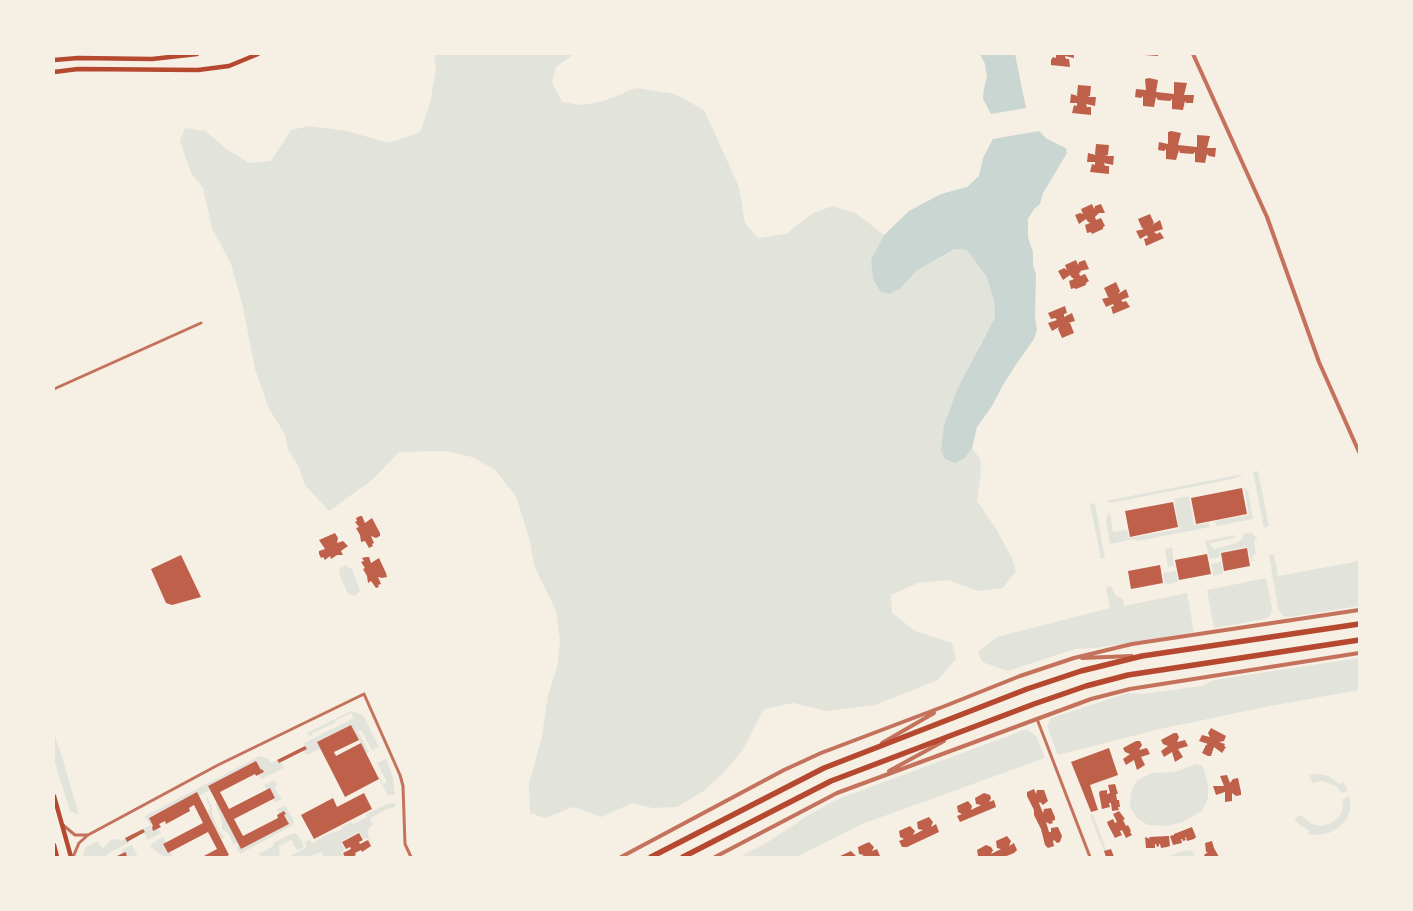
<!DOCTYPE html>
<html>
<head>
<meta charset="utf-8">
<style>
	body { margin:0 }
	#map { position:relative; width:1413px; height:911px; overflow:hidden; background:#f6efe4; font-family:"Roboto Serif",serif }
	canvas { display:block }
	.frame { position:absolute; inset:0; border:55px solid #f6efe4; pointer-events:none }
</style>
</head>
<body>
<div id="map">
<canvas width="1413" height="911"></canvas>
<div class="frame"></div>
</div>
<script>
const ctx = document.querySelector('canvas').getContext('2d');
ctx.lineJoin = 'round';
function fillPath(path, color) {
  ctx.fillStyle = color;
  ctx.fill(path, 'evenodd');
}
function poly(rows) {
  const path = new Path2D();
  for (const r of rows) {
    path.moveTo(r[0], r[1]);
    for (let i = 2; i < r.length; i += 2) path.lineTo(r[i], r[i + 1]);
  }
  return path;
}
function trace(path, color, width, dash) {
  ctx.strokeStyle = color;
  ctx.lineWidth = width;
  ctx.lineCap = dash ? 'butt' : 'round';
  ctx.setLineDash(dash || []);
  ctx.stroke(path);
}
fillPath(poly([
	[434,54,574,54,556,67,552,82,562,102,582,105,604,101,636,88,675,94,704,110,739,187,745,223,758,238,786,234,813,213,833,206,857,214,884,235,871,261,901,288,916,271,956,249,967,250,986,276,994,300,995,317,978,348,965,458,972,448,980,459,981,473,977,501,995,527,1012,558,1016,571,1003,588,978,591,948,580,918,583,891,595,892,613,915,631,952,643,956,659,938,680,875,705,827,711,793,703,764,709,742,751,724,772,704,791,677,807,652,808,632,803,602,817,573,807,545,818,530,813,529,784,542,736,548,695,557,667,560,641,556,611,534,565,530,541,516,496,495,470,472,457,446,451,399,452,372,480,329,511,305,485,298,465,288,450,285,434,269,409,255,369,243,307,231,264,212,228,203,188,191,173,180,141,185,128,205,131,228,150,249,163,271,161,291,130,309,126,347,131,389,143,420,132,430,103,436,69],
	[1258,471,1269,526,1264,528,1253,472],
	[1243,474,1237,478,1111,503,1105,501],
	[1244,487,1248,491,1253,519,1216,526,1215,521,1249,515],
	[1189,496,1194,525,1209,523,1210,527,1138,541,1134,539,1110,544,1106,521,1107,516,1110,513,1113,532,1127,530,1129,538,1179,529,1174,499],
	[1095,503,1105,558,1101,559,1090,504],
	[1244,533,1252,533,1258,539,1254,540,1256,555,1252,556,1253,561,1251,561,1247,547,1219,552,1220,557,1210,559,1205,541,1235,535,1234,538,1210,543,1210,545,1214,549,1237,543,1242,539],
	[1172,547,1174,566,1168,567,1165,549],
	[1274,554,1278,576,1359,561,1359,606,1290,617,1283,616,1278,609,1269,555],
	[1221,562,1223,573,1213,576,1211,564],
	[346,565,352,569,359,587,360,591,355,596,348,594,339,573,340,568],
	[1176,571,1178,582,1165,585,1163,573],
	[1266,578,1272,608,1271,614,1269,617,1265,619,1214,628,1207,590],
	[1111,586,1115,595,1123,599,1124,606,1187,593,1194,632,1096,648,1075,649,1008,671,982,662,978,652,997,637,1110,608,1106,587],
	[1359,658,1359,690,1270,706,1160,729,1058,755,1047,726,1051,718,1128,693,1144,694,1201,686,1214,680],
	[351,711,363,715,379,747,372,750,361,730,358,731,369,752,366,754,351,725,318,742,321,748,308,755,305,753,304,750,306,749,304,743,354,718,351,713,335,721,335,723,312,733,313,735,309,737,307,733],
	[1027,729,1036,736,1045,758,862,824,796,857,739,857,763,845,812,813,838,799],
	[54,734,60,750,79,815,70,811,54,760],
	[260,756,268,759,271,763,277,760,279,763,281,762,284,768,261,779,259,775,264,773,262,769,208,787,210,790,199,796,197,793,149,817,153,830,158,828,161,833,147,840,143,829,150,825,145,816],
	[386,759,393,778,395,795,388,795,378,777,380,777,383,784,387,782,377,763],
	[1196,764,1201,765,1204,769,1208,786,1208,799,1202,811,1183,822,1167,826,1148,825,1137,818,1131,809,1130,801,1132,788,1138,780,1152,773,1175,772],
	[1317,774,1329,776,1340,784,1343,782,1348,791,1341,793,1337,787,1329,783,1321,781,1313,783,1309,775],
	[274,780,277,784,275,789,282,799,274,803,270,788,267,790,264,785],
	[1350,796,1350,810,1346,820,1338,828,1329,833,1318,835,1308,834,1309,830,1301,826,1294,819,1301,815,1312,824,1321,826,1329,824,1337,819,1342,812,1343,799],
	[207,797,212,806,212,813,216,824,219,831,225,837,221,839,208,813,210,807,206,798],
	[217,803,238,843,233,845,229,834,222,829,222,821,215,804],
	[396,803,395,807,388,809,370,818,373,824,369,828,368,834,372,845,368,838,364,839,359,832,341,841,345,850,341,852,344,857,324,857,321,852,309,857,287,857,306,848,305,842,310,840,312,843,332,832,333,833,342,829,341,827,351,822,353,824,367,817,366,814,388,804],
	[285,805,294,821,293,825,240,854,236,847,239,846,241,849,289,824,284,815,286,814,285,811,279,814,277,809],
	[1093,814,1106,850,1104,851,1090,815],
	[294,833,298,835,304,846,303,848,297,850,291,840,279,846,280,857,261,857,259,854,273,846,274,842],
	[163,837,166,842,163,844,168,853,171,852,173,857,164,857,151,847,150,845],
	[119,839,121,841,125,839,130,842,109,853,106,857,82,857,86,847,98,841,100,846,103,848,107,845,110,840],
	[132,845,138,857,128,857,126,852,123,853,121,850],
	[1187,850,1192,851,1195,857,1165,857]
]), '#e2e4dc');
fillPath(poly([
	[980,54,1015,54,1026,108,991,114,983,99,984,88,987,77,985,64],
	[1039,131,1047,139,1066,148,1067,153,1043,193,1040,204,1034,209,1028,219,1028,237,1033,252,1033,265,1036,274,1035,317,1037,330,1034,339,1017,363,1003,385,992,406,977,427,972,448,965,458,955,463,945,459,941,450,944,425,958,388,995,317,994,300,986,276,967,250,955,249,916,271,901,288,889,294,880,291,873,279,871,260,884,235,909,211,941,194,967,187,979,176,983,158,993,139]
]), '#c9d6d2');
fillPath(poly([
	[1056,54,1074,54,1074,58,1065,56,1066,59,1069,59,1070,67,1051,65,1051,60,1053,57,1056,58],
	[1145,54,1158,54,1158,56,1144,55],
	[1149,78,1158,80,1156,92,1174,94,1174,82,1187,83,1184,95,1194,95,1193,103,1186,103,1185,101,1183,110,1172,109,1172,99,1170,101,1158,100,1156,97,1154,107,1143,106,1143,96,1141,98,1135,97,1136,89,1146,90,1145,79],
	[1078,85,1091,86,1090,96,1087,97,1096,97,1095,106,1086,104,1087,107,1091,107,1091,115,1072,113,1074,105,1077,106,1077,103,1070,103,1071,94,1078,96,1077,95],
	[1171,131,1181,133,1178,145,1197,147,1197,135,1210,136,1207,148,1216,148,1215,157,1209,156,1207,154,1205,163,1195,162,1195,152,1193,154,1180,153,1179,150,1176,160,1166,159,1166,149,1164,151,1158,150,1159,142,1168,144,1168,132],
	[1096,144,1109,145,1108,155,1105,156,1114,156,1113,165,1104,163,1105,166,1109,166,1109,174,1090,172,1092,164,1095,165,1095,162,1087,162,1088,153,1096,155,1095,154],
	[1092,204,1094,209,1095,206,1101,204,1105,213,1099,213,1095,217,1096,220,1101,218,1105,226,1103,227,1103,229,1092,234,1091,232,1087,233,1085,225,1090,223,1089,222,1088,222,1086,219,1079,224,1075,215,1080,213,1083,214,1081,209],
	[1150,214,1154,223,1152,225,1160,220,1163,229,1154,232,1157,234,1160,232,1164,238,1146,246,1144,239,1148,238,1147,235,1140,239,1136,231,1144,229,1142,228,1138,219],
	[1076,260,1078,265,1079,262,1085,260,1089,269,1080,271,1081,272,1079,273,1080,276,1085,274,1089,281,1086,283,1086,285,1076,289,1074,288,1071,289,1069,281,1074,279,1073,278,1072,278,1070,275,1063,280,1058,271,1064,268,1067,270,1065,265],
	[1116,282,1120,291,1118,294,1126,289,1129,297,1121,300,1123,302,1126,301,1130,307,1113,314,1111,307,1114,306,1113,304,1106,307,1102,299,1110,297,1108,297,1104,288],
	[1065,306,1067,313,1064,314,1064,317,1072,313,1075,321,1068,323,1070,323,1074,333,1062,338,1058,329,1059,327,1052,331,1048,323,1057,320,1055,318,1051,319,1048,313],
	[1242,488,1247,514,1196,524,1191,498],
	[1173,502,1178,527,1130,537,1125,511],
	[360,516,362,516,365,523,372,518,380,533,380,536,376,538,371,536,374,543,372,544,373,546,369,548,365,541,361,542,360,535,356,528,359,527,355,522,357,521,356,518],
	[335,533,338,538,337,543,343,541,348,546,341,551,343,555,337,555,331,559,330,556,325,560,323,557,321,558,319,554,319,551,325,549,319,540],
	[1247,548,1250,566,1224,571,1221,553],
	[1207,554,1211,574,1179,580,1175,560],
	[181,555,201,597,172,605,166,603,151,569],
	[366,557,369,557,371,563,379,558,386,573,387,577,382,578,378,577,381,584,378,585,379,587,376,588,371,581,368,583,367,576,363,569,365,568,361,562,364,561,362,558],
	[1160,565,1163,583,1131,589,1128,571],
	[351,725,359,740,334,752,336,756,361,743,379,779,345,797,317,742],
	[1211,728,1226,736,1224,741,1219,742,1225,744,1224,746,1226,747,1222,753,1214,747,1211,756,1208,756,1202,753,1206,745,1208,744,1199,741,1202,735,1210,737,1208,733],
	[1174,733,1177,733,1179,737,1177,742,1185,740,1188,746,1178,749,1183,757,1175,762,1172,752,1164,757,1161,751,1168,746,1163,744,1161,740],
	[1136,741,1140,741,1142,745,1139,750,1147,748,1150,754,1141,757,1145,765,1137,770,1134,760,1126,765,1123,759,1130,754,1125,752,1123,748],
	[305,746,307,749,279,763,277,760],
	[1109,748,1118,775,1090,785,1098,810,1091,812,1071,762],
	[256,761,261,770,262,769,264,772,256,776,255,774,220,792,229,809,270,788,275,798,234,819,243,836,278,818,277,815,284,811,286,814,284,815,289,824,241,849,208,786],
	[1227,775,1230,783,1233,779,1238,778,1241,792,1241,795,1236,796,1232,793,1232,801,1225,802,1225,792,1216,795,1213,786,1224,786,1220,776],
	[1115,784,1118,794,1116,794,1117,800,1119,800,1120,807,1118,807,1119,810,1112,811,1111,803,1109,803,1110,807,1102,809,1099,793,1100,791,1107,790,1107,794,1110,793,1108,785],
	[1034,789,1036,794,1037,790,1044,790,1048,801,1043,805,1040,802,1039,803,1043,813,1044,809,1051,808,1055,817,1055,820,1052,821,1053,823,1050,824,1046,822,1049,832,1051,832,1051,828,1058,827,1062,836,1060,842,1057,843,1054,840,1053,841,1054,846,1048,848,1045,845,1041,829,1034,815,1034,810,1027,796,1027,792],
	[197,792,229,855,225,857,202,857,217,849,208,832,168,853,163,844,203,823,194,805,189,808,190,811,166,824,165,821,159,824,161,827,153,831,152,827,153,826,149,818],
	[364,793,372,809,314,839,301,815,333,798,337,807],
	[984,793,990,795,991,798,989,802,994,800,996,807,960,822,957,816,962,814,958,812,957,806,968,801,972,806,971,810,981,805,976,804,975,798],
	[1119,811,1125,819,1123,820,1126,826,1128,825,1131,831,1130,832,1132,835,1126,838,1122,830,1120,831,1122,835,1115,838,1108,825,1107,822,1113,819,1115,823,1117,822,1113,814],
	[929,817,933,822,931,827,936,824,939,832,907,847,902,847,899,841,904,839,900,837,899,831,910,826,915,831,913,835,923,830,918,829,917,822],
	[1192,827,1196,837,1194,839,1187,841,1186,837,1185,838,1186,840,1183,841,1182,839,1181,839,1182,843,1173,845,1170,836,1174,835,1174,834],
	[143,829,145,832,127,842,125,838],
	[359,833,363,840,359,842,360,844,368,840,371,846,362,852,361,850,355,853,356,855,352,857,345,857,343,853,351,849,350,847,346,849,342,842],
	[1007,836,1011,841,1009,846,1014,843,1017,850,1014,853,1004,857,978,856,977,850,986,845,991,847,993,850,991,854,1001,849,997,848,996,841],
	[1169,836,1170,846,1167,847,1161,848,1160,844,1159,844,1159,846,1157,847,1156,844,1155,844,1155,848,1146,848,1145,837,1150,839,1149,837],
	[1212,841,1214,848,1219,857,1205,857,1204,855,1208,852,1206,852,1205,843],
	[869,842,874,847,872,851,877,849,880,856,860,857,864,855,859,854,858,847],
	[1111,849,1114,857,1106,857,1104,851],
	[851,851,856,856,854,857,838,857],
	[126,852,127,857,115,857,123,853]
]), '#bf614a');
trace(poly([
	[54,389,201,323],
	[1037,719,1090,857],
	[63,825,75,835,88,835,79,843,73,857],
	[88,835,218,765,364,694,400,775,403,786,405,844,411,857]
]), '#c5725c', 3);
trace(poly([
	[1193,54,1267,217,1319,362,1359,452],
	[1082,658,1132,656],
	[882,743,934,713],
	[889,771,944,741],
	[621,857,784,770,821,753,945,706,1020,676,1074,658,1132,644,1359,610],
	[715,857,837,793,1091,699,1130,689,1359,653]
]), '#c5725c', 4);
trace(poly([
	[54,60,78,58,152,59,197,54],
	[54,72,78,69,198,70,229,66,258,54],
	[54,796,71,857],
	[54,845,57,857]
]), '#b5482f', 4.5);
trace(poly([
	[651,857,824,768,1027,689,1081,671,1142,656,1359,624],
	[683,857,831,781,1034,704,1086,686,1128,675,1359,640]
]), '#b5482f', 5.5);
</script>
</body>
</html>
